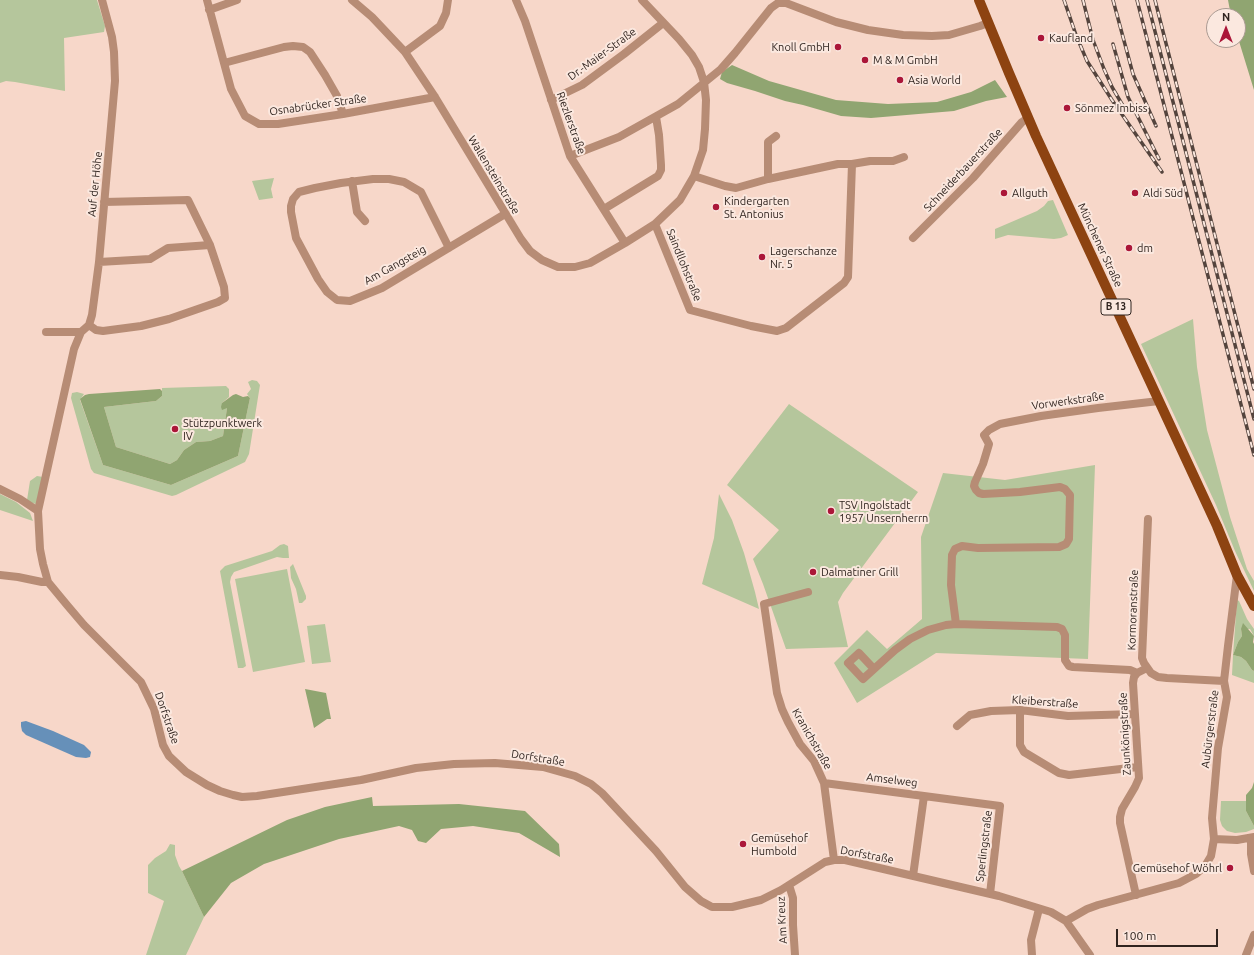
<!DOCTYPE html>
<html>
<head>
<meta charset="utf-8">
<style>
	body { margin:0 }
	#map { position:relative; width:1254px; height:955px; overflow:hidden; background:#f7d7c9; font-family:Ubuntu,sans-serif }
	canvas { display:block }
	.north { position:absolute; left:1206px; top:8px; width:40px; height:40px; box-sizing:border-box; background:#fbe8df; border:1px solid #aa9a92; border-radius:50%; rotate:0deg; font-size:11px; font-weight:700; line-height:16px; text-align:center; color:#30241f }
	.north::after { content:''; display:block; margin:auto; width:14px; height:18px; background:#ab1638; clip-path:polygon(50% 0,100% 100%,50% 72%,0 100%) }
	.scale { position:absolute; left:1116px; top:929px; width:102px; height:18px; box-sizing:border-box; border:2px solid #30241f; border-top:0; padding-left:5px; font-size:12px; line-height:14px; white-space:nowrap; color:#30241f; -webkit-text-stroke:3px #fbe8df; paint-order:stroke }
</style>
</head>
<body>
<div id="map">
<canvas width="1254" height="955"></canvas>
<div class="north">N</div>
<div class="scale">100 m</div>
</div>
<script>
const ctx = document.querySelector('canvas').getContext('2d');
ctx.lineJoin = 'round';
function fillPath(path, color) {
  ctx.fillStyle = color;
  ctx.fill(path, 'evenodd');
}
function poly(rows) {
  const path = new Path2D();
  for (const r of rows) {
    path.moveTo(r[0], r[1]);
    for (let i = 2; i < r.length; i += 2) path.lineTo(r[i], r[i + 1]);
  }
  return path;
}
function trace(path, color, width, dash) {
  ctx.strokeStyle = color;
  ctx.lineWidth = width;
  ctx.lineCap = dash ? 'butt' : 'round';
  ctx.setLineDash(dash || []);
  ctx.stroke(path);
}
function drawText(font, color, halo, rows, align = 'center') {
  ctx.font = font + ' Ubuntu,sans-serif';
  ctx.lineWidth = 4;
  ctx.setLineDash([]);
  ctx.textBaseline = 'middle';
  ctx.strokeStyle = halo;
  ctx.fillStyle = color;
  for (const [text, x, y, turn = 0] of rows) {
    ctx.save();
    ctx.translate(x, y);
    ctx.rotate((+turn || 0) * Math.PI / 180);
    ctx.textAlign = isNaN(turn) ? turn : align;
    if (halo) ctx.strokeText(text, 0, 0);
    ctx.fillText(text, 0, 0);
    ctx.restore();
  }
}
fillPath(poly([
	[0,0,97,0,105,26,104,32,64,38,65,91,15,82,6,81,0,83],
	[274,178,271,189,273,198,259,200,252,181],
	[1053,200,1068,235,1061,238,1054,239,1008,235,995,239,995,229,1037,211,1044,206,1048,201],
	[1193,319,1197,367,1207,430,1230,517,1247,569,1254,581,1254,591,1235,551,1216,505,1141,344],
	[252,380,257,381,260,385,259,391,249,454,245,462,176,495,172,496,94,473,91,469,71,398,72,393,77,392,84,394,80,400,103,465,171,485,238,456,250,398,247,394,251,389,248,382],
	[226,386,229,389,229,397,222,403,227,408,223,436,210,441,196,442,184,450,177,460,170,464,116,447,104,407,156,401,162,396,162,388],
	[789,404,918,492,843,593,838,602,848,647,786,649,763,584,753,559,779,530,727,485],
	[1095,465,1088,659,936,653,857,703,834,663,867,630,887,649,922,619,921,537,943,473,1005,480],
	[37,476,43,477,36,504,32,503,27,500,30,481],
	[0,494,16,502,30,513,33,521,0,510],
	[719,494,732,520,744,553,755,592,759,609,702,584,714,538],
	[284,544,288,546,289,558,283,558,277,557,234,572,231,577,230,582,246,666,243,668,238,668,220,571,225,566,272,551,280,545],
	[293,564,306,596,306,599,302,603,299,603,298,598,296,589,291,578,290,567],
	[287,569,305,662,253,672,235,579],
	[1237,600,1239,601,1247,619,1254,629,1254,636,1250,629,1241,629,1242,636,1238,642,1233,655,1241,657,1246,661,1252,670,1254,671,1254,683,1232,675,1233,655],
	[325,624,331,662,312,664,307,626],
	[1221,801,1246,801,1246,811,1254,826,1254,829,1246,832,1235,833,1227,831,1222,826,1220,820],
	[170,844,175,845,175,855,179,866,182,871,204,917,186,955,146,955,164,901,148,893,148,865,155,858,166,851]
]), '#b5c69c');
fillPath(poly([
	[1228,0,1254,0,1254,90,1238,38,1238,16,1231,16],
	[732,65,769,81,836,100,888,104,937,102,971,92,995,80,1007,97,986,101,954,111,871,118,841,116,803,105,785,101,755,91,727,83,720,79,722,72],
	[160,389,162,391,162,396,156,401,104,407,116,447,170,464,177,460,184,450,196,442,210,441,223,436,227,408,222,410,221,407,222,403,233,395,236,394,243,397,248,396,250,398,238,456,171,485,103,465,80,399,85,395,89,394],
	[1243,623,1254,636,1253,642,1254,644,1254,671,1252,670,1246,661,1241,657,1233,655,1238,642,1242,636,1241,629],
	[305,689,326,693,331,719,327,719,314,728],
	[1254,782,1254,826,1246,811,1246,795,1252,788],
	[372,797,373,806,459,804,525,811,559,844,560,857,519,833,473,826,441,829,426,843,418,841,412,830,399,826,339,839,264,864,231,883,204,917,182,871,287,820,325,807]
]), '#90a571');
fillPath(poly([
	[26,721,53,731,84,745,91,752,90,757,86,758,76,757,26,735,22,731,21,726,21,722]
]), '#6690b9');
trace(poly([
	[207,0,231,89,245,116,259,124,278,124,343,114,435,97],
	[352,0,372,17,405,52,435,97,521,239,530,251,542,260,558,267,575,267,590,263,625,243,655,224,680,200,694,176,703,150,705,129,706,100,704,82,699,67,692,55,679,39,642,0],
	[516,0,525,21,570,156,625,243],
	[209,10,237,0],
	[405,52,440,26,446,13,448,0],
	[224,63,284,47,293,46,303,47,310,52,325,75,337,96,343,114],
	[551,100,582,85,624,54,663,23],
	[570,156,619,137,678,104,721,69,735,53,771,8,778,3,786,3,836,22,868,30,903,35,932,36,949,35,980,26,988,23],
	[694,176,725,186,736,188,768,179,838,164,852,164,870,161,893,161,904,157],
	[768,179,768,142,776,136],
	[352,181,357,212,365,221],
	[604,209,658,176,661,170,661,165,659,135,656,117],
	[655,224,690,310,751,326,777,331,786,328,844,283,848,277,852,164],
	[913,238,973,178,1022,122,1028,118],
	[449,248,421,192,404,182,389,179,373,179,341,183,315,188,299,192,293,199,291,206,291,212,296,238,318,279,327,292,337,300,350,301,382,288,505,214],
	[99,262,150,259,168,248,210,245],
	[89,325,96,330,103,331,141,326,169,319,218,302,225,298,224,287,210,245,188,200,104,202],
	[46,332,81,332,89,325,92,315,99,262,115,81,114,52,112,37,102,0],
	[0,489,20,499,38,511,40,549,43,564,48,582,67,605,84,625,141,682,154,709,163,745,169,756,186,772,207,785,220,791,233,795,242,797,257,796,361,780,416,768,454,764,495,763,543,767,575,776,591,784,602,793,656,851,685,887,701,901,712,907,732,907,761,900,781,890,825,862,834,860,845,860,999,896,1051,912,1066,921,1090,955],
	[38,511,74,349,81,332],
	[1148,519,1142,658,1144,663,1151,673,1158,677,1167,678,1224,681],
	[0,575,18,577,42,582,48,582],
	[808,592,764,604,777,693,782,709,788,722,800,744,814,761,824,783,834,860],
	[859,653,874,669,863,679,848,663,859,653],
	[874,669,895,650,910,639,928,630,946,625,956,624],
	[1137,673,1130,670,1073,667,1069,666,1065,660,1065,635,1062,629,1057,627,956,624,951,585,952,555,955,549,962,546,978,548,1059,547,1066,544,1069,539,1070,495,1065,489,1060,487,1020,492,983,494,979,493,976,490,974,486,975,482,983,464,989,444,984,435,989,430,1000,424,1005,423,1041,416,1098,408,1159,401],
	[1020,710,1020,745,1024,752,1059,773,1069,775,1138,767],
	[957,726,970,715,991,711,1020,710,1068,716,1135,714],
	[824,783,924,796,913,876],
	[924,796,1000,806,990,894],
	[1251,838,1251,854,1254,871],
	[1214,839,1237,840,1254,837],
	[789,885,793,898,793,925,795,955],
	[1136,895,1120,823,1120,817,1122,809,1135,787,1139,778,1133,683,1134,677,1137,673,1147,668],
	[1066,921,1087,909,1098,905,1179,883,1196,874,1205,866,1211,856,1214,839,1212,818,1218,748,1227,697,1224,681,1228,646,1237,575],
	[1032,955,1031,940,1039,909],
	[1246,955,1254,935]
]), '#b78c75', 8);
trace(poly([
	[979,0,1009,73,1036,136,1217,526,1237,575,1254,606]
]), '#8d4311', 10);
const rail = poly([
	[1064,0,1076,35,1087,61,1112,100,1162,172],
	[1083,0,1093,40,1104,69,1112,87,1126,111],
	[1113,0,1133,74,1156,126],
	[1137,0,1254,455],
	[1147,0,1254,419],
	[1155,0,1254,389],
	[1113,44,1128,97,1159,159]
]);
trace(rail, '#54443d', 3.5);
trace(rail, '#fbe8df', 2, [6]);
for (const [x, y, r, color] of [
	[1041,38,4,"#ab1638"],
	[838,47,4,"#ab1638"],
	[865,60,4,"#ab1638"],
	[900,80,4,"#ab1638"],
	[1067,108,4,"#ab1638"],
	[1004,193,4,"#ab1638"],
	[1135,193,4,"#ab1638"],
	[716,207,4,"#ab1638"],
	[1129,248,4,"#ab1638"],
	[762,257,4,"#ab1638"],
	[175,429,4,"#ab1638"],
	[831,511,4,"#ab1638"],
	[813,572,4,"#ab1638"],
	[743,844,4,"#ab1638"],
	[1230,868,4,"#ab1638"]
]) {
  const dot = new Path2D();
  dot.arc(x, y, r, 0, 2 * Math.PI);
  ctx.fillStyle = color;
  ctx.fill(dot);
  trace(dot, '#fbe8df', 1.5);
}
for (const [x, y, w] of [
	[1116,307,30]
]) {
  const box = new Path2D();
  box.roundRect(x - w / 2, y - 8, w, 16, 3);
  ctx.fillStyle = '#fbe8df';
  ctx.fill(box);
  trace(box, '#30241f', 1);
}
drawText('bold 10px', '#30241f', null, [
	["B 13",1116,307]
]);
drawText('11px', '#30241f', '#fbe8df', [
	["Kaufland",1049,38],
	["Knoll GmbH",830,47,"right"],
	["M & M GmbH",873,60],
	["Asia World",908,80],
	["Sönmez Imbiss",1075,108],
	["Allguth",1012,193],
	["Aldi Süd",1143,193],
	["Kindergarten",724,201],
	["St. Antonius",724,214],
	["dm",1137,248],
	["Lagerschanze",770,251],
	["Nr. 5",770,264],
	["Stützpunktwerk",183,423],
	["IV",183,436],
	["TSV Ingolstadt",839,505],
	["1957 Unsernherrn",839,518],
	["Dalmatiner Grill",821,572],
	["Gemüsehof",751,838],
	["Humbold",751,851],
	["Gemüsehof Wöhrl",1222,868,"right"]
], 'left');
drawText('11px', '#30241f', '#fbe8df', [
	["Dr.-Maier-Straße",602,54,-36],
	["Osnabrücker Straße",318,105,-8],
	["Riezlerstraße",571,123,70],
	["Schneiderbauerstraße",963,170,-47],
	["Wallensteinstraße",494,175,59],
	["Auf der Höhe",95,184,-84],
	["Münchener Straße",1100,245,65],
	["Am Gangsteig",395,265,-29],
	["Saindllohstraße",684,265,68],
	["Vorwerkstraße",1068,401,-8],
	["Kormoranstraße",1133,610,-88],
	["Kleiberstraße",1045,702,4],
	["Dorfstraße",167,718,71],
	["Aubürgerstraße",1210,729,-83],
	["Zaunkönigstraße",1125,734,-93],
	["Kranichstraße",812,739,60],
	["Dorfstraße",538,758,9],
	["Amselweg",892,780,7],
	["Sperlingstraße",984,846,-83],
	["Dorfstraße",867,855,11],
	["Am Kreuz",782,920,-93]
]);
</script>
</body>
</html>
